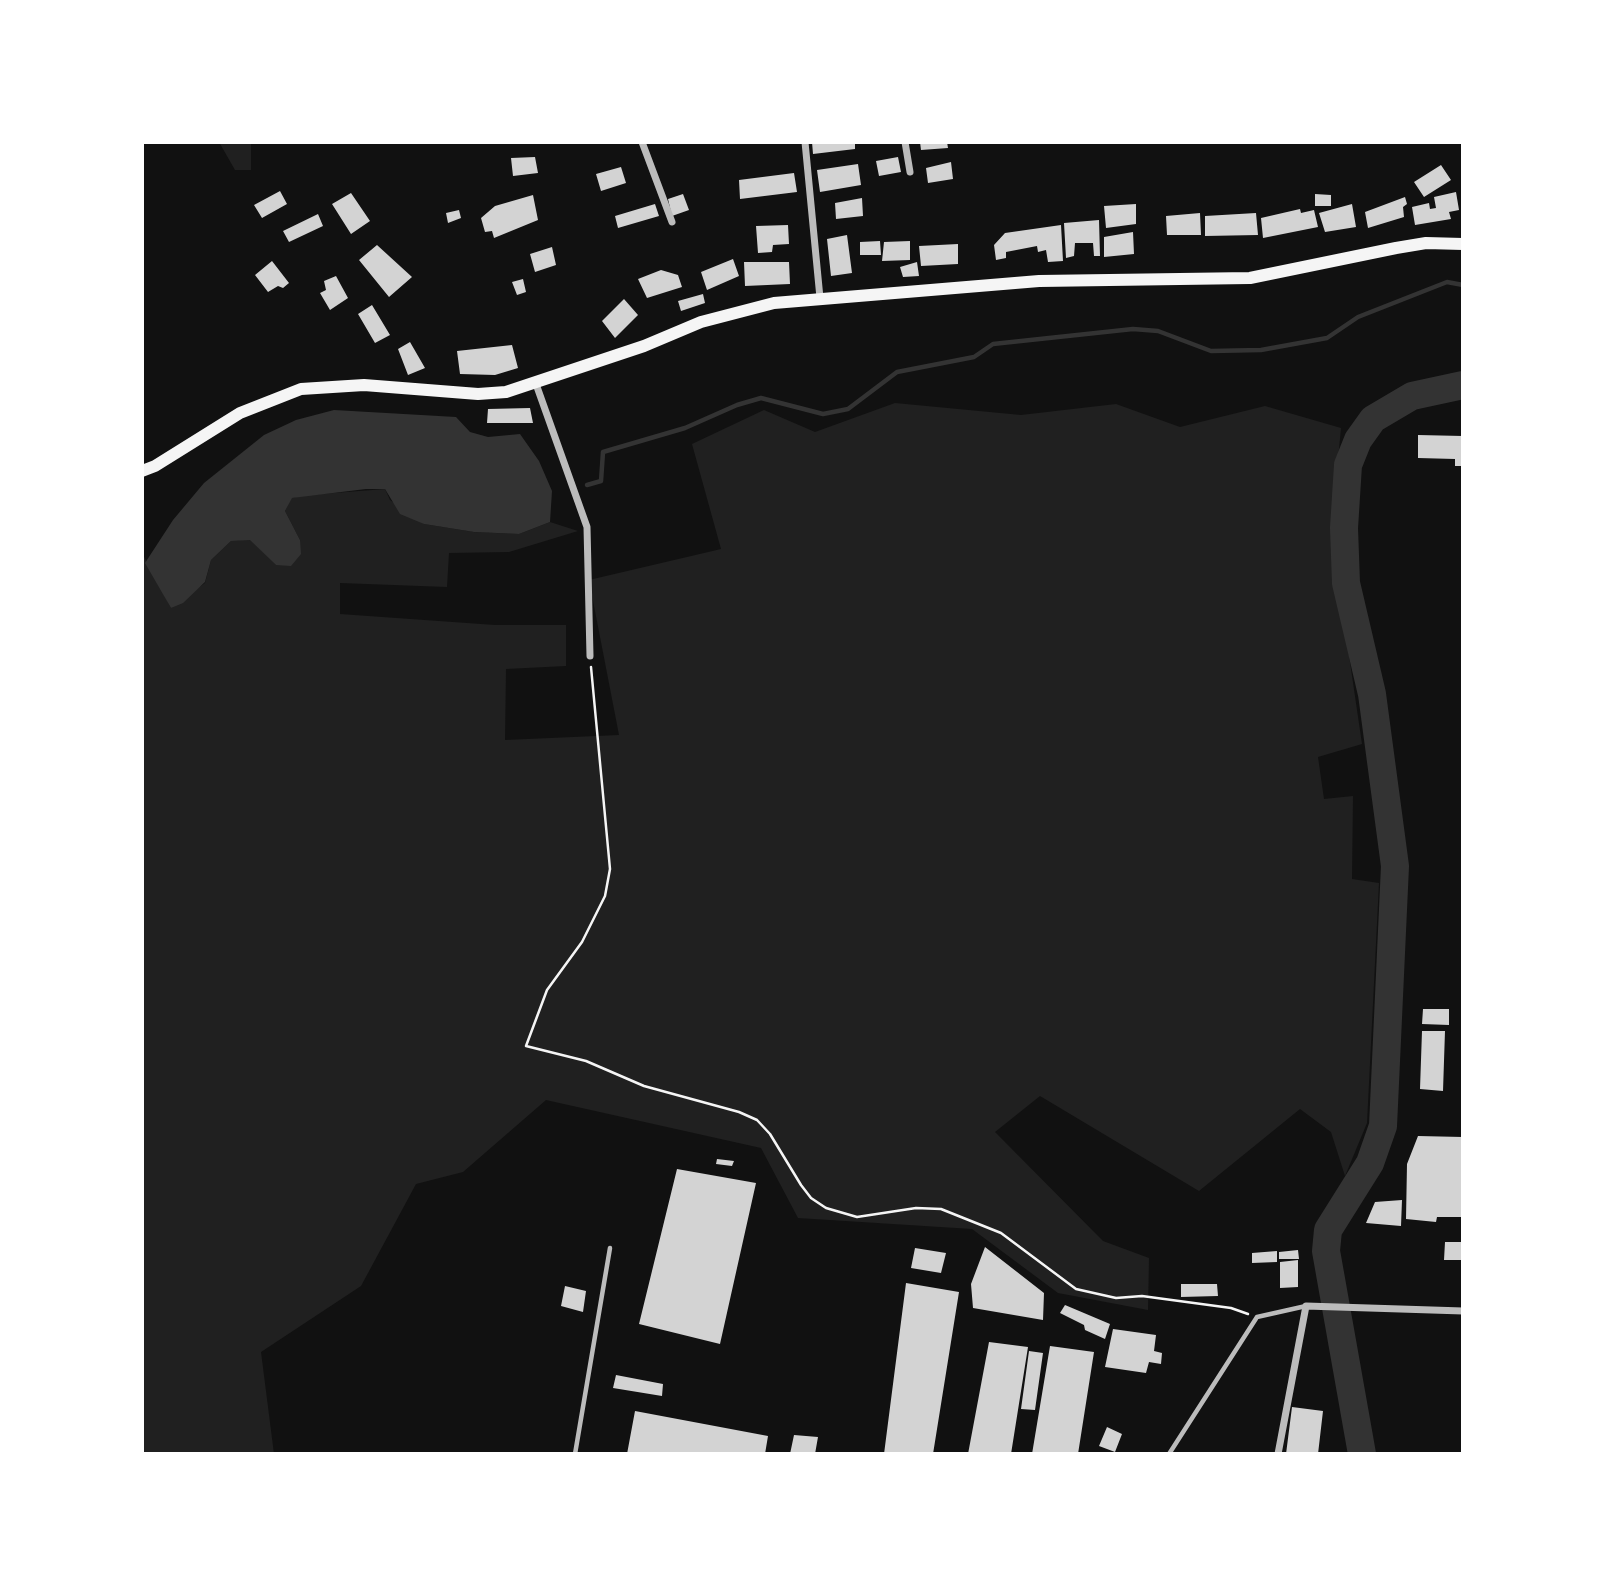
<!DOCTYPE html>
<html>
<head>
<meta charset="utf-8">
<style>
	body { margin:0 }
	#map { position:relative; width:1605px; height:1596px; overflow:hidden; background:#111; font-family:"IBM Plex Sans",sans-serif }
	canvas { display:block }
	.frame { position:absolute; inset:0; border:144px solid #fff; pointer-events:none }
</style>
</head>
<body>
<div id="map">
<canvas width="1605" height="1596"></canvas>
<div class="frame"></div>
</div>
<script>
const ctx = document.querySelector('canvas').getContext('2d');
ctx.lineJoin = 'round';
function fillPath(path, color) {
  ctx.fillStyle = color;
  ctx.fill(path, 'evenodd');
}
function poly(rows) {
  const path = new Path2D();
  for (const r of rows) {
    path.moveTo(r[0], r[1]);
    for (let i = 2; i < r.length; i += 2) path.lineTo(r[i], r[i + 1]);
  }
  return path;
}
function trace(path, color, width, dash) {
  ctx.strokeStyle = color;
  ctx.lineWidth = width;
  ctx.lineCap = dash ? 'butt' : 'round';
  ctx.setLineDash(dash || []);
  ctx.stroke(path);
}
fillPath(poly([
	[219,142,251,142,251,170,235,170],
	[895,403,1021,415,1116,404,1180,427,1265,406,1341,428,1331,533,1362,744,1318,757,1324,799,1353,796,1352,879,1379,883,1367,1123,1345,1176,1331,1132,1300,1109,1199,1191,1040,1096,995,1132,1103,1241,1149,1258,1148,1310,1058,1293,972,1229,798,1218,761,1148,546,1100,463,1172,416,1184,361,1286,261,1352,274,1454,142,1454,142,553,171,608,205,583,211,560,231,541,250,539,276,565,300,540,285,511,291,498,308,495,385,489,390,500,424,524,474,532,519,534,550,522,578,531,509,552,449,553,447,587,340,583,340,614,495,625,566,625,566,666,506,669,505,740,619,735,589,580,721,549,692,444,764,410,815,432]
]), '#202020');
fillPath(poly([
	[334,410,456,417,470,432,488,437,520,434,539,461,552,491,550,522,519,534,474,532,424,524,400,514,385,489,366,489,292,498,285,511,300,540,301,554,291,566,276,565,250,540,231,541,211,560,205,582,183,603,171,608,145,563,173,520,204,483,264,435,296,420]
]), '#333');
trace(poly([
	[587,485,601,481,603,452,685,428,737,405,761,398,823,414,848,409,897,372,974,357,993,344,1133,329,1158,331,1211,351,1261,350,1327,338,1358,317,1447,282,1463,285]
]), '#333', 4.5);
trace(poly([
	[1362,1454,1326,1251,1328,1230,1370,1163,1383,1126,1395,866,1372,694,1346,583,1344,528,1348,465,1358,440,1373,419,1412,396,1463,385]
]), '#333', 28);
fillPath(poly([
	[812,142,855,142,855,149,813,154],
	[920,142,947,142,948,148,921,150],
	[535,157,538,173,513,176,511,158],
	[898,157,901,172,879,176,876,161],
	[951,162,953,179,928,183,926,168],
	[858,164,861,185,820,192,817,170],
	[1441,165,1451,180,1424,197,1414,182],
	[621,167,626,183,601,191,596,174],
	[794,173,797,192,740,199,739,180],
	[280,191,287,204,262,218,254,205],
	[1456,192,1459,210,1449,212,1451,219,1415,225,1412,207,1429,203,1430,209,1436,208,1434,197],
	[351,193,370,221,351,234,332,204],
	[683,194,689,210,672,216,668,199],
	[1315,194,1331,195,1331,206,1315,206],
	[533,195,538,220,494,238,492,231,485,232,481,218,495,206],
	[1405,197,1407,204,1403,207,1404,217,1368,228,1365,212],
	[862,198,863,216,836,219,835,203],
	[655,204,659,216,618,228,615,216],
	[1136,204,1136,224,1106,228,1104,206],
	[1352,204,1356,227,1325,232,1319,213],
	[1300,209,1301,213,1314,210,1318,227,1263,238,1261,218],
	[459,210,461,218,448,223,446,213],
	[1200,213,1201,235,1167,235,1166,216],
	[1256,213,1258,235,1205,236,1205,216],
	[318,214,323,226,289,242,283,231],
	[1099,220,1100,256,1094,256,1093,243,1075,243,1074,256,1066,258,1064,223],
	[788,225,789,244,773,245,772,252,758,253,756,226],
	[1061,225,1063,261,1048,262,1046,250,1038,252,1037,246,1006,252,1006,258,996,260,994,245,1005,233],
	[1133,232,1134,254,1104,257,1104,237],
	[847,235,852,273,831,276,827,239],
	[880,241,881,255,860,255,860,242],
	[910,241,910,260,882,261,884,242],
	[958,244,958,264,921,266,919,246],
	[377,245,412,277,389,297,359,260],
	[552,247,556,265,535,272,530,254],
	[733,259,739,276,707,290,701,272],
	[272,261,289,283,283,288,278,286,268,292,255,275],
	[744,262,789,262,790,284,745,286],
	[917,262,919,276,903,277,900,267],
	[661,270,678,275,682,287,647,298,638,279],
	[336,276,348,298,330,310,320,293,326,290,324,281],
	[523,279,526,292,517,295,512,282],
	[703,294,705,303,681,311,678,301],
	[624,299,638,315,615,338,602,321],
	[372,305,390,335,375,343,358,314],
	[410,342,425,368,408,375,398,349],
	[512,345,518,368,495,375,460,374,457,351],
	[530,408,533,423,487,423,488,409],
	[1418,435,1463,436,1463,466,1455,466,1455,459,1418,458],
	[1423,1009,1449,1009,1449,1025,1422,1024],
	[1422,1031,1445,1031,1443,1091,1420,1089],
	[1418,1136,1463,1137,1463,1217,1437,1217,1436,1222,1406,1219,1407,1164],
	[717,1159,734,1161,732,1166,716,1164],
	[677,1169,756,1183,720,1344,639,1324],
	[1402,1200,1401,1226,1366,1223,1375,1202],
	[1445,1242,1463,1242,1463,1260,1444,1260],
	[985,1247,1044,1293,1043,1320,973,1308,971,1284],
	[915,1248,946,1253,941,1273,911,1268],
	[1298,1250,1299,1259,1279,1259,1279,1252],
	[1277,1251,1277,1262,1252,1263,1252,1253],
	[1298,1260,1298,1287,1280,1288,1280,1262],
	[906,1283,959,1292,933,1454,884,1454],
	[1181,1284,1217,1284,1218,1296,1181,1297],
	[565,1286,586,1291,583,1312,561,1306],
	[1065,1305,1110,1324,1105,1339,1085,1330,1084,1325,1060,1313],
	[1113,1329,1156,1335,1154,1351,1162,1353,1161,1364,1149,1362,1146,1373,1105,1367],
	[989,1342,1028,1347,1011,1454,968,1454],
	[1050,1346,1094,1352,1078,1454,1032,1454],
	[1029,1351,1043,1353,1035,1410,1021,1409],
	[616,1375,663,1384,662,1396,613,1388],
	[1292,1407,1323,1411,1318,1454,1286,1454],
	[635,1411,768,1436,765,1454,627,1454],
	[1107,1427,1122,1434,1115,1452,1099,1446],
	[794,1435,818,1437,815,1454,790,1454]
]), '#d3d3d3');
trace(poly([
	[591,667,610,869,605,896,582,942,547,990,526,1046,586,1061,644,1086,739,1112,757,1120,770,1134,801,1185,811,1198,826,1208,857,1217,916,1208,941,1209,1001,1233,1076,1289,1116,1298,1142,1296,1231,1308,1248,1314]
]), '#f5f5f5', 2.5);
trace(poly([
	[575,1454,610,1248],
	[1169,1454,1257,1317,1306,1306]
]), '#bcbcbc', 4.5);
trace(poly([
	[642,142,672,222],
	[805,142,820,298],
	[905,142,910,172],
	[536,384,587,527,590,656],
	[1278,1454,1306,1306,1463,1311]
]), '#bcbcbc', 7);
trace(poly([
	[142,471,155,466,240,413,301,389,364,385,478,394,506,392,644,346,701,322,774,303,1039,281,1250,278,1396,248,1426,243,1463,244]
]), '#f5f5f5', 12);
</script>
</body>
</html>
